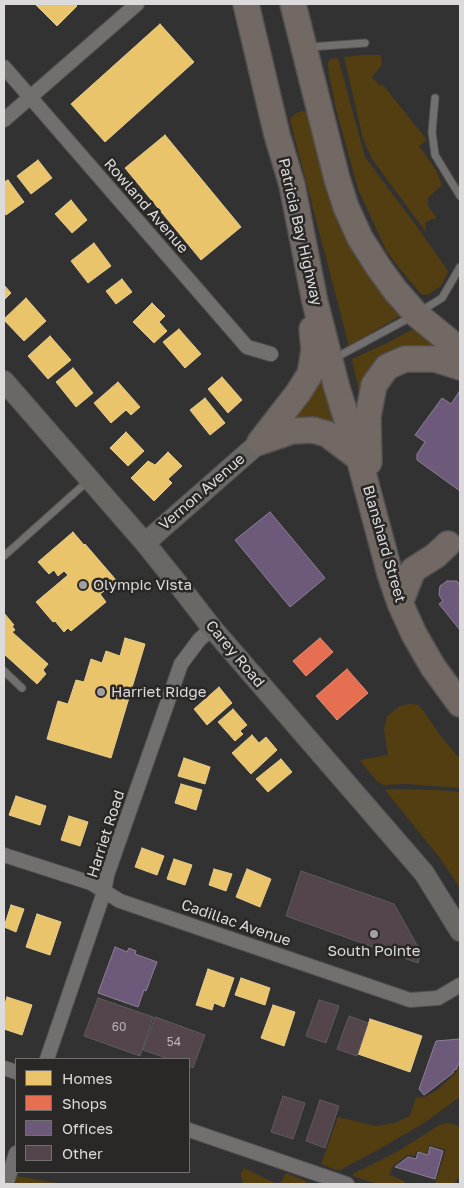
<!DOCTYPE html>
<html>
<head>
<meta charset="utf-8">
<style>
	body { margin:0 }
	#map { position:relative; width:464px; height:1188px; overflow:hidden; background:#333232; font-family:"Golos Text",sans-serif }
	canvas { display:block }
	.frame { position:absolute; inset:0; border:5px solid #dcdada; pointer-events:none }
	.legend { position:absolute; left:15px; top:1058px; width:175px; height:115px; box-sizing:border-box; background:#2a2727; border:1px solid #716f6f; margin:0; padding:6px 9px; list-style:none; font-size:15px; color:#dcdada }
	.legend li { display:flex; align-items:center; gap:10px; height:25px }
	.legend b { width:25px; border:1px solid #716f6f }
</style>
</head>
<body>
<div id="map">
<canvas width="464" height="1188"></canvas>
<div class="frame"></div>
<ul class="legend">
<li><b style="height:14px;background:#e9c46a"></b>Homes</li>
<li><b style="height:14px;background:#e76f51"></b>Shops</li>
<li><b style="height:14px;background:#6d597a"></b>Offices</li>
<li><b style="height:14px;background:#54444b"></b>Other</li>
</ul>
</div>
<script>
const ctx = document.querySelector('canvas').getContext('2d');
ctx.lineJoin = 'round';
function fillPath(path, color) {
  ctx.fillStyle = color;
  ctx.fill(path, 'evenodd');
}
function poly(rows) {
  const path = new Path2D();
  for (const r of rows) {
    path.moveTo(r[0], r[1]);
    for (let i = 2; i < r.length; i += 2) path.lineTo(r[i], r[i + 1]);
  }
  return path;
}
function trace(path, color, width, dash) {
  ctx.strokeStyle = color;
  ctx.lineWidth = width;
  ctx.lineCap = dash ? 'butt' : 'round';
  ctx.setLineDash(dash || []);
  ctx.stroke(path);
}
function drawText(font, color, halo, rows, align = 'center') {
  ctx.font = font + ' "Golos Text",sans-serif';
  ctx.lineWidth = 5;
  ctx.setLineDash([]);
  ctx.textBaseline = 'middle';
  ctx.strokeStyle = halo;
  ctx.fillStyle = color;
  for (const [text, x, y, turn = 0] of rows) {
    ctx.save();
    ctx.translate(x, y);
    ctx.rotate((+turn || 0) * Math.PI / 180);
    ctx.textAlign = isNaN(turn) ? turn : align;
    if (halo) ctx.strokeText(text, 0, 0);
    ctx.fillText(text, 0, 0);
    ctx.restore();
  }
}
fillPath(poly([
	[363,55,381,55,382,65,372,77,380,86,383,85,427,140,419,146,436,170,442,185,428,198,428,206,437,218,430,220,425,223,426,232,372,159,363,138,344,57],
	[338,58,365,157,420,231,448,271,442,285,428,295,421,294,401,270,387,252,358,189,336,109,329,74,328,62,330,59],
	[301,111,307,112,403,314,349,346,290,120,291,118,295,114],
	[417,327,450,356,415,351,363,411,352,359,387,343],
	[322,378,324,378,334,425,284,423],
	[410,704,419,705,440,735,460,759,460,788,407,784,384,785,378,782,369,772,360,760,388,755,384,729,387,716,400,706],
	[393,789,437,790,460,792,460,888,440,858,385,790],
	[460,1065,460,1097,427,1121,376,1151,342,1169,336,1170,321,1164,338,1117,376,1126,394,1123,410,1116,416,1097,423,1098,436,1091,457,1072],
	[449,1123,457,1125,460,1129,460,1176,454,1184,435,1184,446,1150,429,1145,427,1153,416,1151,415,1156,407,1155,393,1166,389,1175,405,1181,404,1184,378,1184,353,1176,353,1174,395,1153,438,1126,442,1124],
	[244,1168,277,1184,243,1184,241,1173],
	[286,1173,308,1182,302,1184,280,1184],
	[12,1175,50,1182,65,1184,6,1184]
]), '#523e11');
const homes = poly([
	[35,4,75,4,77,6,57,26,35,4],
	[160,24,194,62,105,142,71,104,160,24],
	[165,135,241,227,201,260,125,168,165,135],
	[38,160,52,178,31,194,17,176,38,160],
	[8,180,24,202,6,215,4,212,4,182,8,180],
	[71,200,87,220,72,233,55,214,71,200],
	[94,243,111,266,88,283,71,261,94,243],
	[122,279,132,292,116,304,106,291,122,279],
	[4,285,11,293,4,300,4,285],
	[26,298,46,321,24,341,4,320,4,319,26,298],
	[152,303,165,316,159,322,167,331,154,343,133,322,152,303],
	[179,329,201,354,185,368,163,342,179,329],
	[50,336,71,360,48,379,28,356,50,336],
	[73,368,93,393,76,407,56,382,73,368],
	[222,377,242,400,228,413,208,389,222,377],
	[118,382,140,407,131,415,126,410,111,423,94,403,118,382],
	[205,398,225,423,210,435,190,410,205,398],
	[126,432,144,451,128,466,110,448,126,432],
	[168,452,182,466,168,479,172,483,154,501,131,478,148,461,155,465,168,452],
	[73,532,84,545,85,544,116,580,103,590,104,591,100,594,106,602,71,631,68,628,64,632,55,621,53,622,36,602,68,575,64,571,58,576,54,570,49,574,38,562,73,532],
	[4,613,14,625,12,626,15,630,12,632,48,664,43,670,46,674,37,684,4,654,4,613],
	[125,638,145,644,111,758,47,739,58,701,68,704,76,680,84,682,91,659,102,663,106,651,120,656,125,638],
	[219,687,232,703,207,725,194,709,219,687],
	[233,709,247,725,240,731,243,734,235,741,218,722,233,709],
	[252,735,259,743,266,737,277,750,251,774,232,753,252,735],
	[184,758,210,767,205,784,178,776,184,758],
	[281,759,292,772,268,792,256,779,281,759],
	[181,784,202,790,196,810,175,803,181,784],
	[16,796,46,806,40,825,9,815,16,796],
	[69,816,88,822,80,846,61,840,69,816],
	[142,848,164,856,157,875,135,867,142,848],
	[174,859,192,865,185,885,167,879,174,859],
	[214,869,232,874,226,891,209,885,214,869],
	[247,869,271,879,260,907,236,897,247,869],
	[11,905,24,909,16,932,4,927,11,905],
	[37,914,61,922,50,955,26,947,37,914],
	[208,969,234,978,224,1007,214,1003,212,1010,196,1005,208,969],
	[241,978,270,988,265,1005,235,995,241,978],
	[7,997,32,1005,22,1035,4,1029,4,1007,7,997],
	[273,1005,295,1012,284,1046,261,1038,273,1005],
	[370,1019,422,1036,410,1072,358,1054,370,1019]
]);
fillPath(homes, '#e9c46a');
trace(homes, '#e5cb8c', 1);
const shops = poly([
	[320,638,333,652,306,676,293,661,320,638],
	[347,669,368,693,337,720,316,696,347,669]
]);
fillPath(shops, '#e76f51');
trace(shops, '#e48f7a', 1);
const offices = poly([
	[459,392,460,392,460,491,417,460,417,454,425,442,415,435,442,398,451,404,459,392],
	[270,512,325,578,290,607,235,540,270,512],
	[447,581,457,581,460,586,460,630,439,604,443,601,439,595,440,586,447,581],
	[115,947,127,952,129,948,136,951,135,954,157,962,146,991,144,990,138,1007,98,993,115,947],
	[460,1039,460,1064,459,1063,456,1070,454,1069,453,1073,424,1095,419,1089,436,1041,460,1039],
	[430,1147,443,1151,435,1179,395,1167,408,1157,416,1159,418,1152,428,1155,430,1147]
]);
fillPath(offices, '#6d597a');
trace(offices, '#8e8097', 1);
const building = poly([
	[301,871,394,904,421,952,418,963,286,916,301,871],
	[98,998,153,1017,140,1056,84,1036,98,998],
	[319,1000,339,1006,326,1043,306,1036,319,1000],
	[349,1016,368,1023,357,1056,337,1049,349,1016],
	[155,1017,205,1035,193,1068,189,1066,189,1059,169,1059,143,1050,155,1017],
	[283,1096,305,1103,293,1139,271,1132,283,1096],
	[320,1100,339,1106,325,1148,306,1141,320,1100]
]);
fillPath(building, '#54444b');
trace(building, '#5d5c5c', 1);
const lane = poly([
	[309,47,365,43],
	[435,98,432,132,435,155,460,196],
	[421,311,442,298,460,267],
	[335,358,411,317],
	[4,556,89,480],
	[4,671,22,688]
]);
const street = poly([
	[4,67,247,347,271,354],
	[4,120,137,4],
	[4,855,91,883,120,901,410,1000,438,998,460,985],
	[47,1059,104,892,107,875,181,664,199,640,212,628],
	[4,1068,16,1072],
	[189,1130,347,1184],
	[8,1179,16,1153]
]);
const secondary = poly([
	[4,381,145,543,178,584,212,628,424,873,460,931],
	[145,543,260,442]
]);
const highway = poly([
	[246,4,277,135,292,185,315,302,337,388,359,458,390,574,400,603,414,634,433,667,460,704],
	[293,4,337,179,346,207,360,238,379,268,395,290,416,314,460,350],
	[260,442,298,393,310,374,314,350,312,329],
	[260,442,292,431,313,430,327,434,359,458],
	[369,462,368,417,374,385,387,367,405,359,435,359,460,367],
	[400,603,413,570,435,556,448,544]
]);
trace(lane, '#525050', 9);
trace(street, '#525050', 16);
trace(secondary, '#525050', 22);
trace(highway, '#525050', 28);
trace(lane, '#71706f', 7);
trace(street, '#71706f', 14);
trace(secondary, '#6a6865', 20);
trace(highway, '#726964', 25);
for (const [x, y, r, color] of [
	[83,585,5,"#a19f9f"],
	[101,692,5,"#a19f9f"],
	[374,934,5,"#a19f9f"]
]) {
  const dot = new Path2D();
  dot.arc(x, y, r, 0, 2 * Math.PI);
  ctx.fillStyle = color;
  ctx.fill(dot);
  trace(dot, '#2a2727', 2);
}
drawText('12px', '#bab4b6', null, [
	["60",119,1027],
	["54",174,1042]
]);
drawText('15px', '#dcdada', '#2a2727', [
	["Rowland Avenue",146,206,49],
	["Patricia Bay Highway",300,232,77],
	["Vernon Avenue",202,492,-41],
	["Blanshard Street",384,544,74],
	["Carey Road",235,654,50],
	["Harriet Road",106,834,-72],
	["Cadillac Avenue",236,923,19]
]);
drawText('15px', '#dcdada', '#2a2727', [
	["Olympic Vista",93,585],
	["Harriet Ridge",111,692],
	["South Pointe",374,951,"center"]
], 'left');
</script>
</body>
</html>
